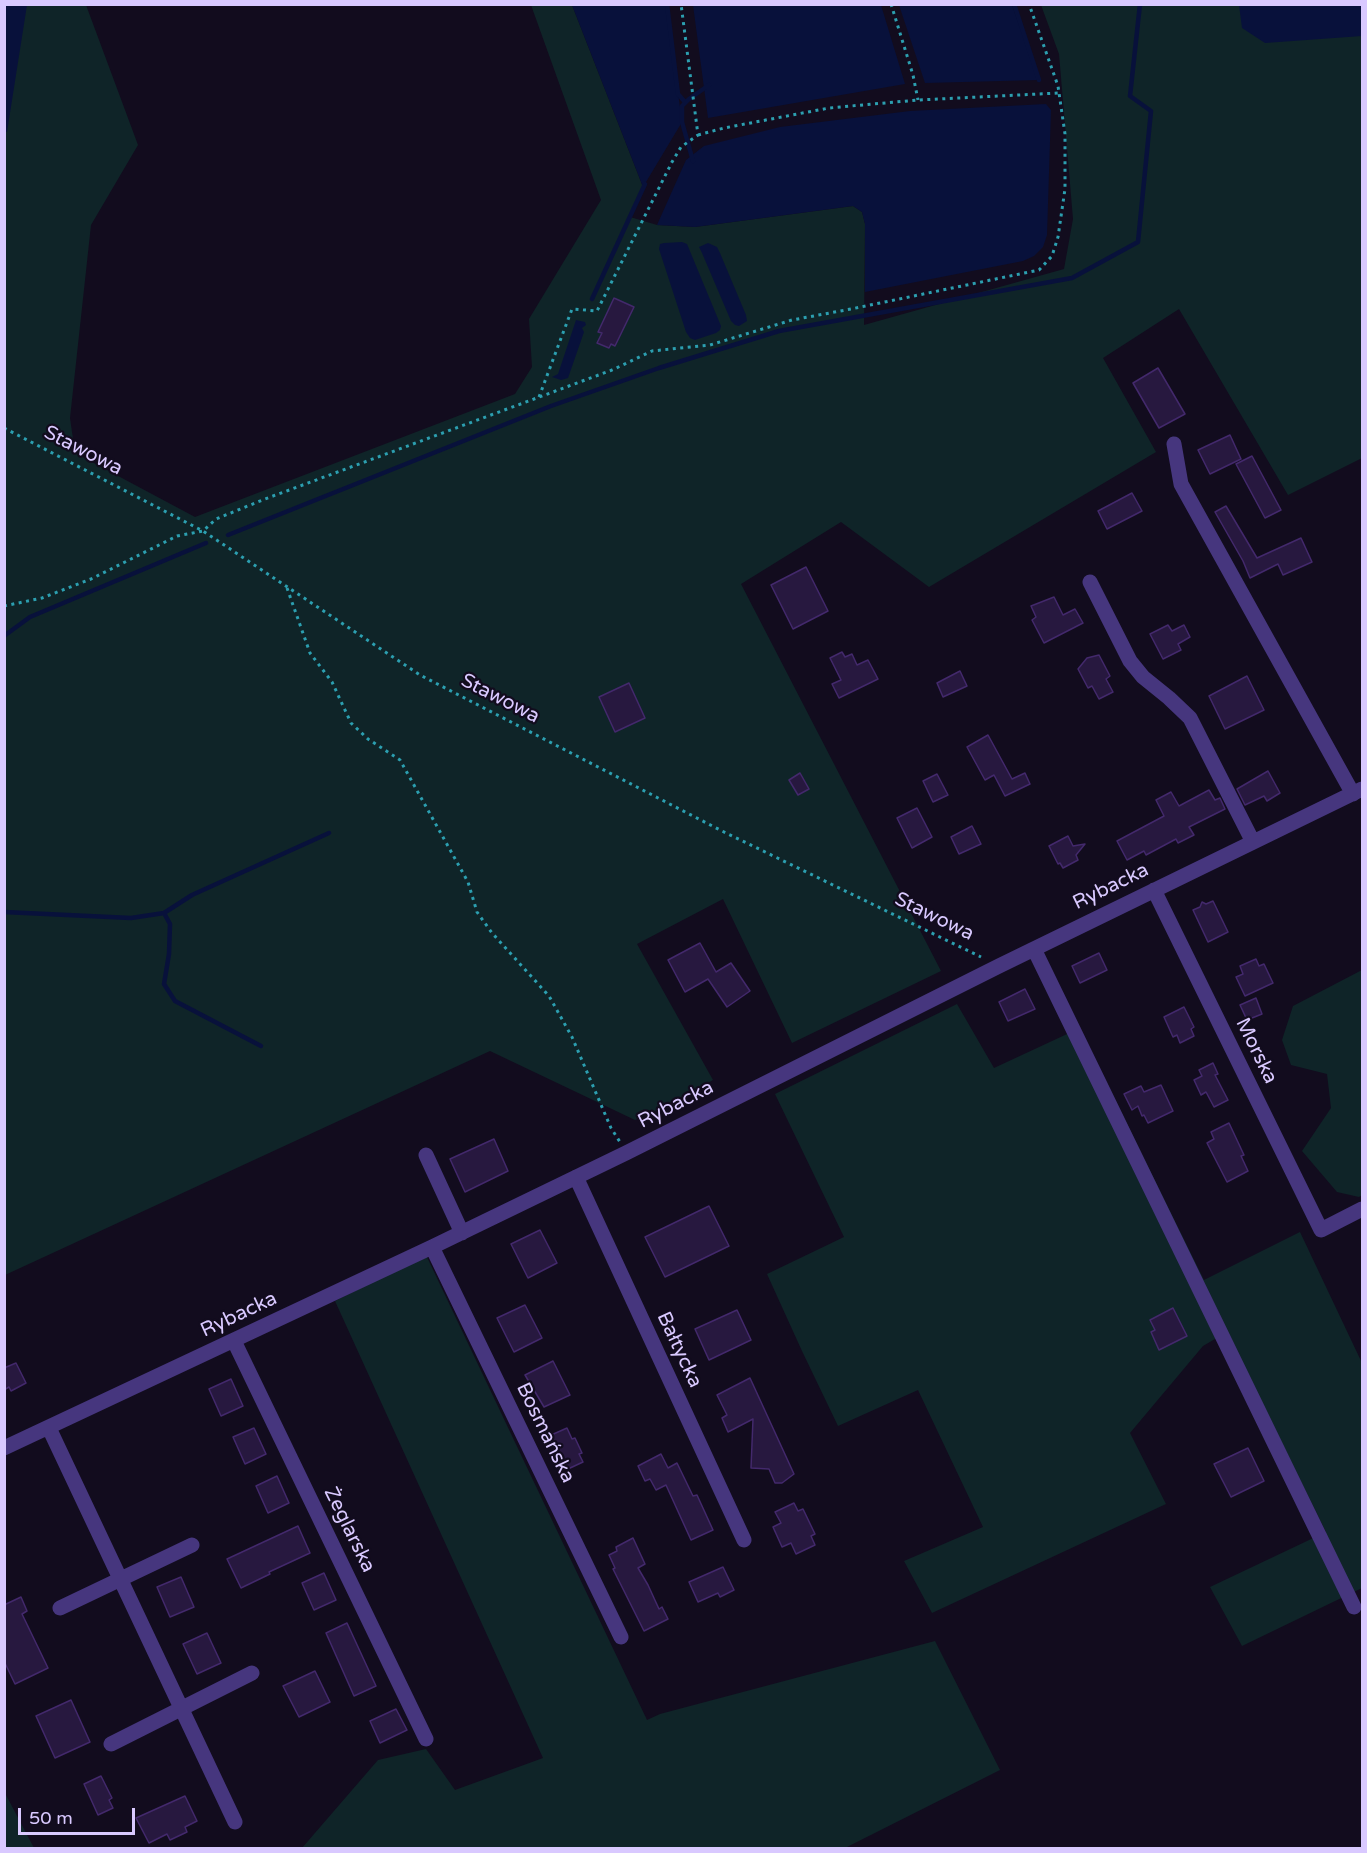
<!DOCTYPE html>
<html>
<head>
<meta charset="utf-8">
<style>
	body { margin:0 }
	#map { position:relative; width:1367px; height:1853px; overflow:hidden; background:#120c1e; font-family:"Varela Round",sans-serif }
	canvas { display:block }
	.frame { position:absolute; inset:0; border:6px solid #d9c9ff; pointer-events:none }
	.scale { position:absolute; left:18px; top:1808px; width:117px; height:27px; box-sizing:border-box; border:3px solid #d9c9ff; border-top:0; padding-left:8px; font-size:18px; line-height:21px; white-space:nowrap; color:#d9c9ff; -webkit-text-stroke:4px #120c1e; paint-order:stroke }
</style>
</head>
<body>
<div id="map">
<canvas width="1367" height="1853"></canvas>
<div class="frame"></div>
<div class="scale">50 m</div>
</div>
<script>
const ctx = document.querySelector('canvas').getContext('2d');
ctx.lineJoin = 'round';
function fillPath(path, color) {
  ctx.fillStyle = color;
  ctx.fill(path, 'evenodd');
}
function poly(rows) {
  const path = new Path2D();
  for (const r of rows) {
    path.moveTo(r[0], r[1]);
    for (let i = 2; i < r.length; i += 2) path.lineTo(r[i], r[i + 1]);
  }
  return path;
}
function trace(path, color, width, dash) {
  ctx.strokeStyle = color;
  ctx.lineWidth = width;
  ctx.lineCap = dash ? 'butt' : 'round';
  ctx.setLineDash(dash || []);
  ctx.stroke(path);
}
function drawText(font, color, halo, rows, align = 'center') {
  ctx.font = font + ' "Varela Round",sans-serif';
  ctx.lineWidth = 4.5;
  ctx.setLineDash([]);
  ctx.textBaseline = 'middle';
  ctx.strokeStyle = halo;
  ctx.fillStyle = color;
  for (const [text, x, y, turn = 0] of rows) {
    ctx.save();
    ctx.translate(x, y);
    ctx.rotate((+turn || 0) * Math.PI / 180);
    ctx.textAlign = isNaN(turn) ? turn : align;
    if (halo) ctx.strokeText(text, 0, 0);
    ctx.fillText(text, 0, 0);
    ctx.restore();
  }
}
fillPath(poly([
	[4,5,86,5,138,145,91,225,70,418,75,453,195,517,515,394,532,367,529,319,601,200,531,5,572,5,643,187,630,217,657,225,695,227,853,206,862,212,865,224,864,325,1064,269,1073,219,1059,54,1041,5,1362,5,1362,458,1288,495,1179,309,1103,358,1156,452,929,587,841,522,741,584,941,971,792,1043,723,899,637,944,713,1080,664,1107,635,1120,490,1051,5,1275],
	[1362,970,1362,1195,1359,1197,1337,1192,1302,1151,1331,1108,1327,1074,1291,1065,1282,1040,1293,1006],
	[957,1004,994,1068,1080,1028,1204,1280,1300,1232,1362,1363,1362,1588,1242,1646,1210,1587,1326,1532,1227,1332,1203,1346,1130,1433,1166,1504,932,1613,904,1561,983,1527,918,1390,838,1426,802,1351,767,1274,844,1237,775,1094],
	[426,1255,647,1720,660,1714,935,1641,1000,1770,845,1848,302,1848,378,1760,426,1749,455,1790,543,1758,335,1301],
	[6,1795,34,1848,5,1848]
]), '#0f2428');
fillPath(poly([
	[4,5,27,5,7,132,4,131],
	[572,5,666,5,682,122,643,187],
	[693,5,881,5,905,84,708,118],
	[899,5,1012,5,1039,80,925,83],
	[1239,5,1362,5,1362,36,1265,43,1242,28],
	[1046,104,1051,110,1047,235,1043,247,1034,256,1023,261,865,292,865,224,862,212,853,206,695,227,657,225,686,160,704,146,780,127,910,111],
	[682,242,687,244,721,326,720,330,716,333,695,340,690,338,686,332,659,249,660,244,664,243],
	[708,243,717,247,720,253,746,315,747,321,739,326,735,325,731,321,702,253,699,247],
	[576,320,585,322,586,325,582,328,584,332,568,378,561,380,552,377,558,374]
]), '#08113b');
trace(poly([
	[667,4,678,94,685,102],
	[1014,4,1039,80],
	[693,161,682,122,682,106,689,99,709,85],
	[592,299,645,184],
	[228,535,551,406,659,368,779,331,1072,278,1138,242,1151,111,1130,96,1140,4],
	[4,636,30,617,206,543],
	[4,912,131,918,164,913,192,895,329,833],
	[164,913,170,924,169,954,164,984,175,1001,261,1046]
]), '#08113b', 4.5);
const building = poly([
	[614,298,634,307,615,346,611,344,609,348,597,343,602,333,598,332,614,298],
	[1158,368,1185,414,1159,428,1133,383,1158,368],
	[1230,435,1241,459,1210,474,1198,450,1230,435],
	[1252,456,1281,510,1265,518,1236,464,1252,456],
	[1132,493,1142,511,1107,529,1098,511,1132,493],
	[1226,506,1257,558,1301,538,1312,562,1283,575,1278,564,1250,578,1243,561,1215,512,1226,506],
	[806,567,828,611,793,629,771,585,806,567],
	[1054,597,1063,615,1075,609,1083,623,1044,643,1032,620,1036,617,1031,606,1054,597],
	[1168,625,1172,631,1184,625,1190,637,1178,644,1181,650,1163,659,1150,634,1168,625],
	[842,652,845,657,852,654,857,665,868,660,878,679,839,698,832,684,841,680,830,658,842,652],
	[1099,655,1110,676,1106,679,1113,692,1099,699,1092,686,1088,688,1078,669,1087,658,1099,655],
	[960,671,967,686,943,697,937,683,960,671],
	[1247,676,1264,710,1225,729,1209,696,1247,676],
	[629,683,645,718,615,732,599,697,629,683],
	[988,735,1012,779,1025,773,1030,784,1005,796,994,775,985,780,967,747,988,735],
	[1268,771,1280,793,1267,801,1264,796,1245,805,1237,789,1268,771],
	[800,773,809,789,798,795,789,780,800,773],
	[937,774,948,795,933,802,923,781,937,774],
	[1209,790,1215,800,1220,798,1225,809,1189,827,1194,835,1178,843,1176,839,1146,855,1144,851,1127,860,1117,841,1164,816,1156,800,1171,792,1179,806,1209,790],
	[917,808,932,837,912,848,897,818,917,808],
	[972,826,981,844,959,854,951,837,972,826],
	[1068,836,1073,846,1085,844,1076,855,1078,860,1063,868,1060,863,1058,864,1049,846,1068,836],
	[1213,901,1228,932,1208,942,1193,910,1200,907,1202,902,1206,904,1213,901],
	[700,943,716,972,731,963,750,991,727,1007,708,979,685,992,668,960,700,943],
	[1099,953,1107,970,1080,983,1072,966,1099,953],
	[1256,959,1259,966,1264,964,1273,983,1245,996,1236,977,1243,974,1240,966,1256,959],
	[1025,989,1035,1009,1008,1021,999,1002,1025,989],
	[1256,998,1262,1014,1247,1020,1240,1005,1256,998],
	[1184,1007,1194,1027,1191,1029,1194,1036,1180,1043,1177,1035,1173,1037,1164,1017,1184,1007],
	[1213,1063,1218,1074,1215,1075,1228,1100,1214,1107,1206,1092,1201,1095,1194,1080,1202,1076,1199,1070,1213,1063],
	[1161,1085,1173,1111,1148,1123,1144,1115,1142,1116,1138,1106,1132,1110,1124,1094,1141,1086,1144,1092,1161,1085],
	[1229,1123,1244,1155,1241,1156,1248,1171,1227,1182,1207,1143,1214,1139,1211,1132,1229,1123],
	[494,1139,508,1171,465,1192,450,1159,494,1139],
	[709,1206,729,1246,665,1277,645,1237,709,1206],
	[540,1230,557,1263,528,1278,511,1244,540,1230],
	[525,1305,542,1338,514,1352,497,1318,525,1305],
	[1173,1308,1187,1336,1159,1350,1151,1332,1155,1330,1150,1320,1173,1308],
	[737,1310,751,1340,709,1360,695,1329,737,1310],
	[553,1361,570,1395,544,1407,525,1375,553,1361],
	[16,1363,26,1383,11,1391,9,1387,4,1390,4,1368,16,1363],
	[750,1378,794,1474,782,1483,775,1483,769,1469,751,1468,753,1419,728,1432,722,1418,727,1415,717,1395,750,1378],
	[231,1379,243,1406,221,1416,209,1389,231,1379],
	[254,1428,266,1454,245,1464,233,1437,254,1428],
	[567,1428,572,1439,575,1438,582,1453,579,1454,583,1462,568,1469,565,1461,562,1462,549,1436,567,1428],
	[1248,1448,1264,1481,1231,1497,1214,1464,1248,1448],
	[661,1454,668,1468,677,1463,693,1496,697,1495,713,1530,691,1540,666,1485,656,1490,650,1479,645,1481,638,1466,661,1454],
	[277,1476,289,1503,268,1513,256,1486,277,1476],
	[794,1503,798,1511,803,1509,815,1534,811,1536,815,1545,796,1554,791,1543,782,1547,773,1527,781,1523,775,1512,794,1503],
	[298,1526,310,1553,269,1572,270,1574,241,1588,227,1559,298,1526],
	[633,1538,645,1564,638,1568,648,1585,659,1609,662,1607,668,1619,644,1631,613,1569,615,1568,609,1555,617,1551,616,1547,633,1538],
	[723,1567,734,1590,720,1597,718,1593,698,1602,689,1582,723,1567],
	[324,1573,336,1600,314,1610,302,1583,324,1573],
	[181,1577,194,1607,170,1617,157,1587,181,1577],
	[21,1597,27,1611,22,1614,48,1668,15,1684,4,1661,4,1605,21,1597],
	[347,1623,376,1686,354,1696,326,1633,347,1623],
	[207,1633,221,1663,197,1674,183,1644,207,1633],
	[315,1671,330,1702,299,1717,283,1686,315,1671],
	[71,1700,90,1742,55,1758,36,1716,71,1700],
	[396,1709,407,1730,380,1743,370,1721,396,1709],
	[101,1776,112,1798,109,1800,113,1808,98,1815,84,1784,101,1776],
	[185,1796,197,1821,185,1827,187,1832,170,1840,167,1834,149,1843,136,1818,185,1796]
]);
fillPath(building, '#27183f');
trace(building, '#43296c', 1.5);
trace(poly([
	[891,4,913,75,918,100],
	[698,135,724,128,829,108,918,100,1059,93],
	[539,397,572,309,597,311,672,162,681,147,698,135,681,4],
	[4,428,203,531,420,675,722,831,981,957],
	[287,588,310,653,332,682,351,723,368,739,400,760,468,882,477,912,492,933,549,996,572,1037,611,1128,620,1142],
	[4,606,42,598,91,579,177,536,203,531,216,519,265,499,612,370,652,351,710,345,792,320,851,309,1039,270,1052,256,1058,237,1065,189,1065,134,1058,86,1029,4]
]), '#2c9fb0', 3, [3, 4.5]);
trace(poly([
	[1174,444,1181,484,1353,794],
	[1090,582,1130,661,1143,677,1169,698,1190,718,1253,842],
	[1154,890,1321,1230,1362,1209],
	[1034,949,1354,1607],
	[426,1155,462,1233],
	[576,1177,744,1540],
	[432,1247,621,1637],
	[234,1341,426,1739],
	[49,1428,235,1822],
	[4,1448,432,1247,626,1153,999,966,1362,789],
	[60,1608,192,1545],
	[111,1744,252,1673]
]), '#46367e', 15);
drawText('20px', '#d9c9ff', '#120c1e', [
	["Stawowa",83,451,27],
	["Stawowa",500,699,27],
	["Rybacka",1111,887,-26],
	["Stawowa",934,917,26],
	["Morska",1256,1051,64],
	["Rybacka",676,1105,-27],
	["Rybacka",239,1315,-25],
	["Bałtycka",679,1350,65],
	["Bosmańska",545,1433,64],
	["Żeglarska",349,1530,64]
]);
</script>
</body>
</html>
